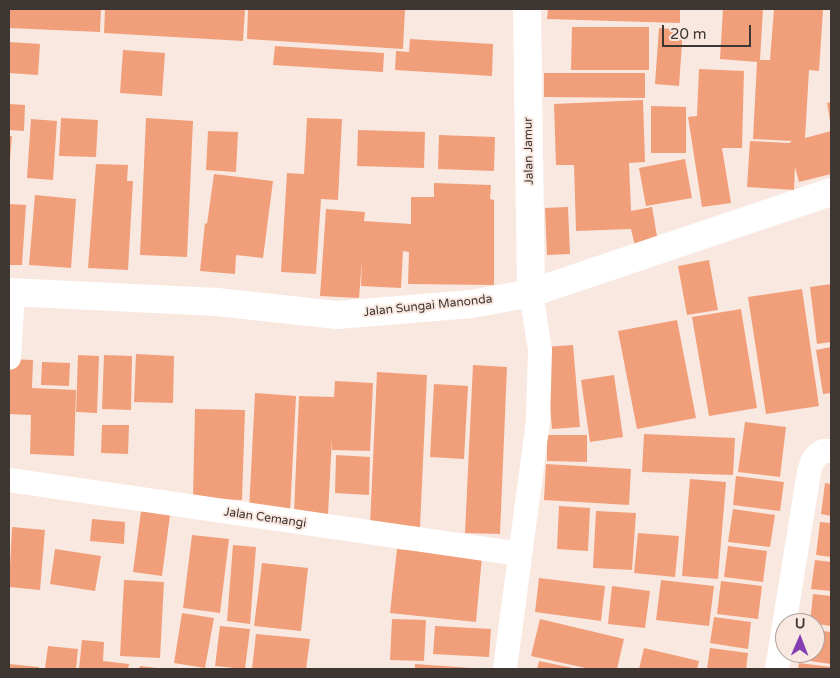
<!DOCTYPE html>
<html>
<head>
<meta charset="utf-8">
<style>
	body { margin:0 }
	#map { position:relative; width:840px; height:678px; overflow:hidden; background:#f9e8e0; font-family:"Varela Round",sans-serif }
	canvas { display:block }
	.frame { position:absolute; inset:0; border:10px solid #3d3633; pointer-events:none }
	.north { position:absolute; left:775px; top:613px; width:50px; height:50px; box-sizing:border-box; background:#f9e8e0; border:1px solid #aea19b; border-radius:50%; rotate:1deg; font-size:14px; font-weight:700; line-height:20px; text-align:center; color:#3d3633 }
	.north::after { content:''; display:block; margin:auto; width:18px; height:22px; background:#833fb2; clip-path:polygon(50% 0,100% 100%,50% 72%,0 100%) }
	.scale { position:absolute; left:662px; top:25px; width:89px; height:22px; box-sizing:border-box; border:2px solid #3d3633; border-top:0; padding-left:6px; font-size:15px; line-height:18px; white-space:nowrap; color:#3d3633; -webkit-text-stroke:4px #f9e8e0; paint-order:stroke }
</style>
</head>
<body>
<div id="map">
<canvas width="840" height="678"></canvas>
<div class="frame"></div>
<div class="north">U</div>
<div class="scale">20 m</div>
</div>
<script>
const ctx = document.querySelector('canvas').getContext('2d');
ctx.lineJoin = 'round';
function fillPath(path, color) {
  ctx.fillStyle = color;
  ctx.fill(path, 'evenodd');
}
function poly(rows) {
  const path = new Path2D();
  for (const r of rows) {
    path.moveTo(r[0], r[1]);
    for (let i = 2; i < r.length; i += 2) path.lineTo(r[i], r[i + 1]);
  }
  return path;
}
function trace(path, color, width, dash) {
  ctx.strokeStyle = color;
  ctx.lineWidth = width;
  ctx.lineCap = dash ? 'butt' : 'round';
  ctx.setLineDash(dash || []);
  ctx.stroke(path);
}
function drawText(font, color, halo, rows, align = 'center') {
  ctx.font = font + ' "Varela Round",sans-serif';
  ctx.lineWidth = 4;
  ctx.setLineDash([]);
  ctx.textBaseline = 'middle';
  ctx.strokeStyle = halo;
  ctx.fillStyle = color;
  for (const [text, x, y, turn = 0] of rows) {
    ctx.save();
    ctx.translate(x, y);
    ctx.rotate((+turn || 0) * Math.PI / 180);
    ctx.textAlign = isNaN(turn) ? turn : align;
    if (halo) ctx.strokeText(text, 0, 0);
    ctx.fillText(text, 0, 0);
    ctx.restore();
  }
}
fillPath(poly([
	[9,9,101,9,100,32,9,28],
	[105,9,245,9,243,41,104,33],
	[248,9,405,9,403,49,247,39],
	[548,9,680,9,680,23,547,19],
	[723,9,763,9,760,60,770,60,774,9,823,10,819,71,809,70,805,138,831,131,831,174,799,182,795,167,794,190,747,187,750,141,789,143,792,141,753,139,757,62,720,59],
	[572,27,649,27,649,70,571,70],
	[659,28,683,30,679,86,655,84],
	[410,39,493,44,492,76,395,70,396,51,409,52],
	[9,42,40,44,38,75,9,73],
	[275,46,384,53,383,72,273,65],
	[123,50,165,53,162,96,120,93],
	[699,69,744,71,742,148,722,148,731,203,702,207,688,117,697,116],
	[544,73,645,73,645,98,544,97],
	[643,100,645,162,629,163,631,211,652,207,658,242,635,246,631,229,576,231,574,165,556,165,554,104],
	[831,102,831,121,830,121,827,103],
	[9,104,25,105,24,131,9,130],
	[651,106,686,107,686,153,651,153],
	[61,118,98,120,96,157,59,156],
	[146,118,193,121,187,257,140,255],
	[307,118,342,119,338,200,321,199,316,274,281,272,287,173,304,174],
	[31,119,57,121,53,180,27,178],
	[358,130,425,132,424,168,357,166],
	[208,131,238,132,236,172,206,170],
	[439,135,495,137,494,171,438,169],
	[9,136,12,136,10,159,9,159],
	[685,159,692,198,646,206,639,168],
	[96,164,128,165,127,181,133,181,128,270,88,268],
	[214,174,273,181,263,258,236,255,235,274,200,271,205,223,207,224],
	[434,183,491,185,490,199,494,200,494,285,408,284,409,252,403,251,401,288,361,286,362,260,359,298,320,296,326,209,365,212,364,221,411,224,411,197,434,197],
	[35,195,76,199,71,268,29,265],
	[9,204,26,205,22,265,9,265],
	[568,207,570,254,547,255,545,208],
	[709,260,718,310,687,315,678,266],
	[831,284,831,342,817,344,810,287],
	[802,289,819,406,766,414,748,297],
	[741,309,757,408,709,416,692,317],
	[677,320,696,418,637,429,618,331],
	[573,345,580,427,552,429,545,347],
	[831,347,831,393,823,394,816,350],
	[136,354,174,356,173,403,134,402],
	[78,355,99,356,97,413,76,412],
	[104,355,132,356,131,410,102,409],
	[10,359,33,360,32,388,76,390,74,456,30,454,31,415,9,414],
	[42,362,70,363,69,386,41,385],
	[473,365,507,367,500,534,465,533],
	[377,372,427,375,420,527,370,525],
	[614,375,623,437,590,442,581,380],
	[335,381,373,383,370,451,332,450,332,438,328,514,294,513,299,396,334,397],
	[434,384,468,386,464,459,430,457],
	[255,393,296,396,290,513,249,511],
	[195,409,245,410,242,500,193,498],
	[745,422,786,427,780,477,738,472],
	[102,425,129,425,128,454,101,453],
	[644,434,735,438,733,475,642,472],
	[547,435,587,435,587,462,547,461],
	[336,455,370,457,369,495,335,493],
	[546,464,631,469,629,505,544,500],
	[736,476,784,482,780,511,733,505],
	[690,479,726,482,718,579,682,576],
	[825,483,831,484,831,516,821,514],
	[559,506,590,508,588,551,557,549],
	[733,509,775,515,770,547,728,542],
	[141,511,170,515,162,576,133,572],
	[596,511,636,513,632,570,593,568],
	[92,519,125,522,124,544,90,541],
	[820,522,831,523,831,557,816,555],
	[12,527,45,530,40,590,9,587],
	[638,533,679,536,675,577,634,573],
	[192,535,229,539,220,613,183,608],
	[233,545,256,547,250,624,227,621],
	[728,546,767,551,763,582,724,577],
	[55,549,101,556,95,591,50,584],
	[397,549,482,557,476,622,390,613],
	[815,560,831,562,831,591,811,589],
	[262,563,308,568,301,631,254,626],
	[539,578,605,586,601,621,535,612],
	[124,580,164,582,160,658,120,656],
	[661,580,714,586,709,626,656,620],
	[721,581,762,586,758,619,717,614],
	[612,586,650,591,645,628,608,624],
	[813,594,831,596,831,626,810,623],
	[182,613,214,618,205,668,174,663],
	[714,617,751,622,748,649,710,643],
	[392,619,426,620,424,661,390,660],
	[540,619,624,639,617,669,590,669,531,656],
	[220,626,250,629,245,669,215,666],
	[435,626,491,629,489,657,433,654],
	[815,630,831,632,831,664,803,660,804,653,815,653],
	[256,634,310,639,306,669,252,669],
	[82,640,104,642,103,661,129,664,128,669,79,669],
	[48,646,78,649,76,669,45,669],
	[644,648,699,661,697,669,639,669],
	[710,648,748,653,746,669,707,669],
	[539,661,573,668,573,669,537,669],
	[799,663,831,667,831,669,798,669],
	[9,664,39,667,39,669,9,669],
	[415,664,471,668,471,669,415,669],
	[140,666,157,668,157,669,139,669]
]), '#f19f7a');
trace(poly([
	[9,358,13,292],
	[9,480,520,554],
	[505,669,538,421,540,350,531,293],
	[777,669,809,472,812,462,818,454,823,451,831,451]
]), '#fff', 24);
trace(poly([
	[527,9,531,293],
	[9,292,217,302,337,315,472,304,531,293,831,192]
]), '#fff', 28);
drawText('12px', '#3d3633', '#f9e8e0', [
	["Jalan Jamur",529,151,-91],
	["Jalan Sungai Manonda",428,306,-6],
	["Jalan Cemangi",265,518,8]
]);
</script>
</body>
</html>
